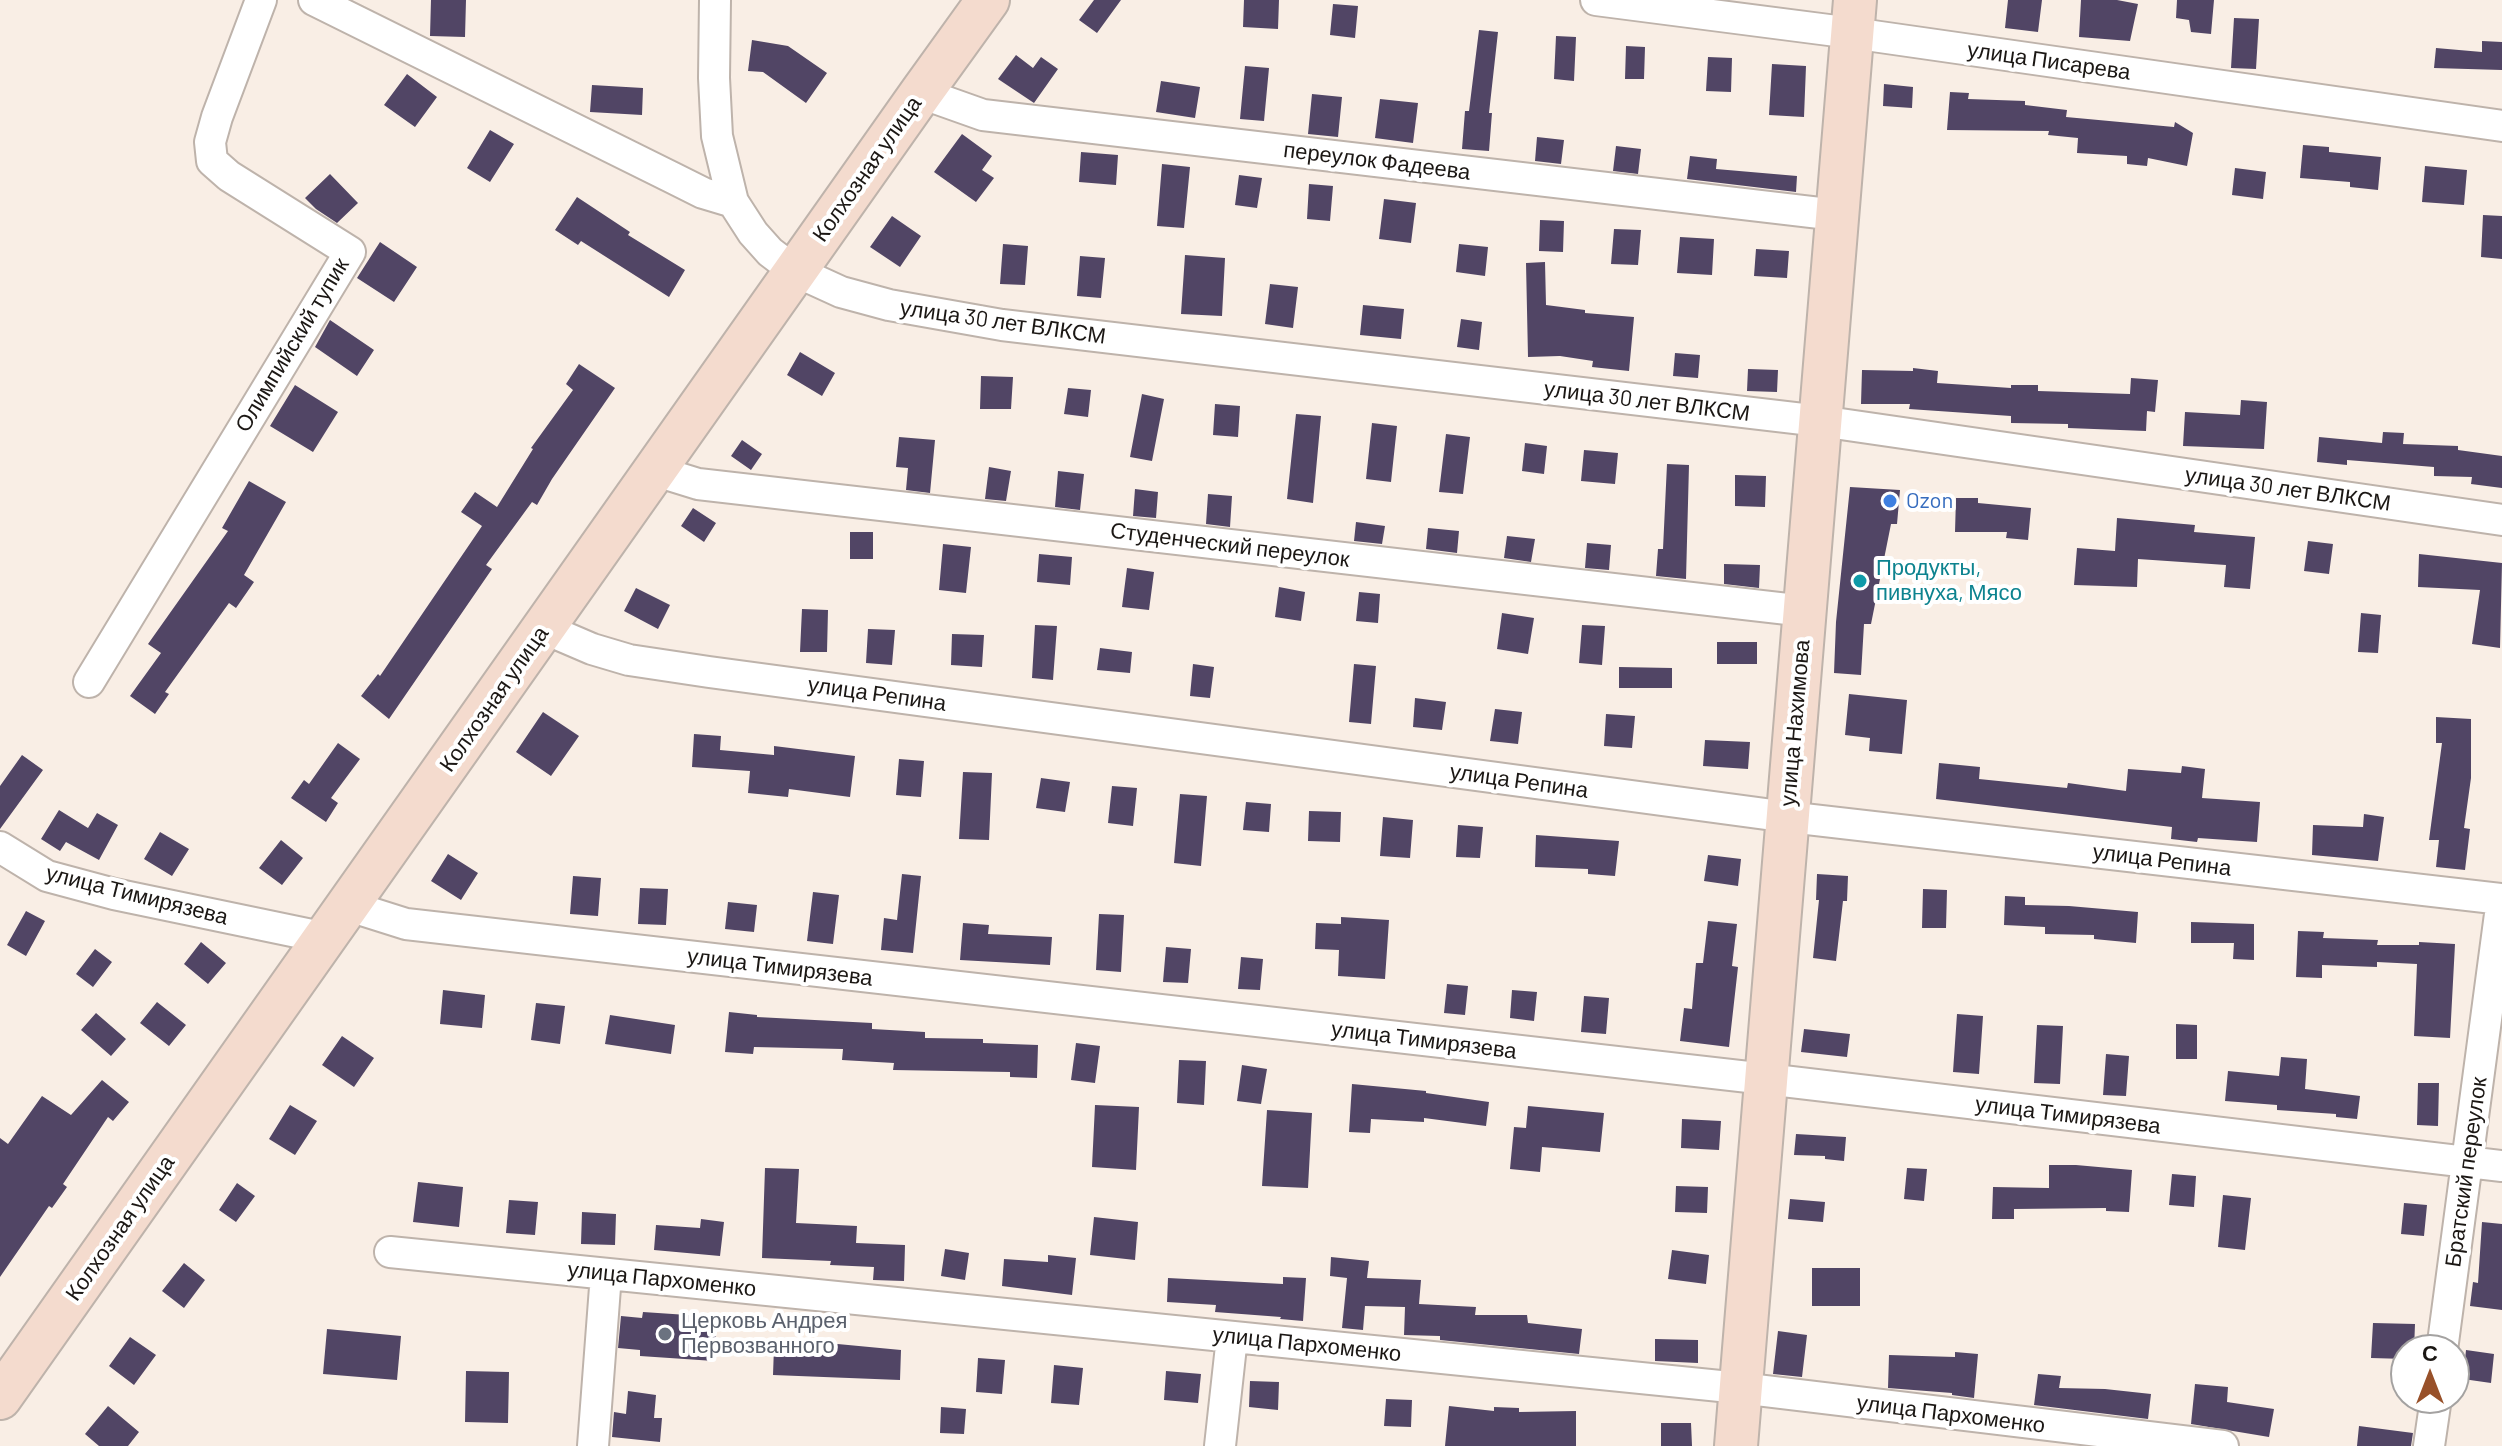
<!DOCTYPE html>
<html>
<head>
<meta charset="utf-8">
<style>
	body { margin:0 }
	#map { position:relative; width:2502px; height:1446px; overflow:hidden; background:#f9eee5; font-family:Barlow,sans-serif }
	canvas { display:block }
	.north { position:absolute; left:2390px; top:1334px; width:80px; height:80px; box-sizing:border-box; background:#fff; border:2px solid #a4a2a1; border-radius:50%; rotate:0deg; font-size:22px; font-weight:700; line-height:32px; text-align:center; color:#1b1714 }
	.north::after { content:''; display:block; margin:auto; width:28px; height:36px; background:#98512a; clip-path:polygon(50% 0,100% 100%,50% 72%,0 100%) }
</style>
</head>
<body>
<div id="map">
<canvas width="2502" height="1446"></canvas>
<div class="north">С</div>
</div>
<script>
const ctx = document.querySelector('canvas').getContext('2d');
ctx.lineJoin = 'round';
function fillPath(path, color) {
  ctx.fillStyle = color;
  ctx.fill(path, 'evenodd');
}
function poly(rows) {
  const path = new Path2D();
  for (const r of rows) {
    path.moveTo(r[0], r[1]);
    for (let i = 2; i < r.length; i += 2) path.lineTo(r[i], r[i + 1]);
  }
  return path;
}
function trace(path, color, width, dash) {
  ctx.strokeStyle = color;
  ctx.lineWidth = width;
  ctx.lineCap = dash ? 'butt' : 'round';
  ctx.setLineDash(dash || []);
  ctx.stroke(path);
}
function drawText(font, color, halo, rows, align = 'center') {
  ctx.font = font + ' Barlow,sans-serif';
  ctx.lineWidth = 8;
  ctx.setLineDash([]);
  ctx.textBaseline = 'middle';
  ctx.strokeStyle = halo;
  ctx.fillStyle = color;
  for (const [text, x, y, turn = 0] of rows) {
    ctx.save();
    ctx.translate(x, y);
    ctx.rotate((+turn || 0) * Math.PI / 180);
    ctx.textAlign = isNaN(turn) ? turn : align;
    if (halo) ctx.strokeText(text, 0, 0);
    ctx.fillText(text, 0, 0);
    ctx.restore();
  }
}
fillPath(poly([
	[431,0,466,0,465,37,430,36],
	[1094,0,1121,0,1097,33,1079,20],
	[1244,0,1279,0,1278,29,1243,27],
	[2008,0,2042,0,2038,32,2005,28],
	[2081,0,2117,0,2138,4,2130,41,2079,37],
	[2177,0,2214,0,2211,34,2191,32,2189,20,2176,18],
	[1333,4,1358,6,1355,38,1330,35],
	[2234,18,2259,19,2256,69,2231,68],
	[1479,30,1498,32,1489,113,1492,113,1489,151,1462,149,1465,111,1469,111],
	[1556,36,1576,37,1574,81,1554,79],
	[752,40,788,46,827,73,806,103,763,72,748,71],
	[2482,41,2502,42,2502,70,2434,68,2436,48,2482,52],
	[1626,46,1645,47,1644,79,1625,79],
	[1016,55,1033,68,1041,57,1058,69,1034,103,998,79],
	[1708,57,1732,58,1731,92,1706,91],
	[1772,64,1806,66,1804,117,1769,115],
	[1245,66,1269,68,1264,121,1240,119],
	[407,74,437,97,415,127,384,105],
	[1161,81,1200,87,1195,118,1156,112],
	[1884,84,1913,87,1912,108,1883,106],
	[592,85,643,88,642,115,590,112],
	[1950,92,1969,93,1968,99,2025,101,2025,105,2067,110,2066,117,2174,127,2175,122,2193,133,2187,166,2148,158,2147,166,2127,164,2127,156,2077,153,2078,138,2048,135,2049,131,1947,130],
	[1312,94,1342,97,1338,137,1308,134],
	[1380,99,1418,103,1413,143,1375,138],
	[490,130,514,144,490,182,467,168],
	[962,134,992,156,982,170,994,178,976,202,934,172],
	[1537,137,1564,140,1561,164,1535,161],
	[2303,145,2329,147,2329,152,2381,157,2378,190,2350,187,2350,182,2300,178],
	[1616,146,1641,149,1638,174,1613,171],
	[1081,152,1118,155,1116,185,1079,182],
	[1690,156,1717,159,1716,169,1797,176,1796,192,1687,179],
	[1162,164,1190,167,1184,228,1157,226],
	[2425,166,2467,170,2464,205,2422,202],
	[2235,168,2266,172,2263,199,2232,195],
	[330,174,358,203,337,223,316,209,305,198],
	[1239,175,1262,178,1257,208,1235,205],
	[1309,184,1333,186,1330,221,1307,219],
	[577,197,630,232,628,235,685,270,669,297,581,241,578,245,555,230],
	[1384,199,1416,203,1411,243,1379,239],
	[2483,215,2502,216,2502,259,2481,257],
	[892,216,921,236,900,267,870,247],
	[1540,220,1564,221,1563,252,1539,251],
	[1614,229,1641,230,1638,265,1611,264],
	[1680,237,1714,239,1712,275,1677,273],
	[380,242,417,267,394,302,357,278],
	[1003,244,1028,246,1025,285,1000,284],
	[1459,244,1488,247,1485,276,1456,272],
	[1756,249,1789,251,1787,278,1754,276],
	[1185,255,1225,258,1222,316,1181,314],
	[1080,256,1105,258,1101,298,1077,296],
	[1545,262,1546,305,1585,310,1585,313,1634,317,1629,371,1592,367,1593,361,1560,356,1528,357,1526,263],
	[1270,284,1298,287,1293,328,1265,324],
	[1363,305,1404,309,1401,339,1360,335],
	[1461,319,1482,322,1479,350,1457,347],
	[330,320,374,350,357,376,315,347],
	[800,352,835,373,822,396,787,375],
	[1675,353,1700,355,1698,378,1673,376],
	[579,364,615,388,552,479,537,505,532,502,486,565,492,569,389,719,361,696,378,674,380,676,482,526,461,512,475,492,497,507,533,449,531,448,573,390,566,384],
	[1913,368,1938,371,1937,383,2011,388,2011,385,2038,385,2038,391,2130,394,2131,378,2158,380,2155,412,2147,411,2146,431,2068,428,2068,424,2011,423,2011,416,1909,409,1910,404,1861,404,1862,370,1913,371],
	[1748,369,1778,370,1777,392,1747,391],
	[981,376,1013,377,1011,409,980,409],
	[295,385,338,412,313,452,270,426],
	[1068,388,1091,390,1088,417,1064,414],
	[1142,394,1164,399,1152,461,1130,457],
	[2241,400,2267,402,2264,449,2183,446,2185,412,2240,415],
	[1215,404,1240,406,1238,437,1213,435],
	[1296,414,1321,416,1313,503,1287,499],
	[1372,423,1397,426,1391,482,1366,479],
	[2383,432,2404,433,2403,444,2458,446,2458,450,2502,456,2502,488,2471,484,2472,477,2434,476,2434,467,2347,460,2347,465,2317,462,2319,437,2382,443],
	[1446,434,1470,437,1463,494,1439,492],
	[899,437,935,440,930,493,906,490,908,468,896,467],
	[742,440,762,454,751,470,731,456],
	[1525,443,1547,446,1544,474,1522,471],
	[1584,450,1618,453,1615,484,1581,481],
	[1667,464,1689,465,1686,579,1656,576,1658,549,1663,549],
	[989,467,1011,471,1006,501,985,499],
	[1058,471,1084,474,1080,510,1055,507],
	[1735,475,1766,476,1765,507,1735,506],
	[249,481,286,502,244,575,254,582,236,608,229,603,165,692,169,694,155,714,130,696,161,653,148,644,228,531,222,528],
	[1850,487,1900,490,1897,524,1891,524,1871,624,1864,624,1861,675,1834,673,1836,622],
	[1135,489,1158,492,1156,518,1133,516],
	[1208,494,1232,496,1230,527,1206,524],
	[1956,498,1978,498,1978,503,2031,508,2028,540,2006,538,2007,532,1955,532],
	[693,508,716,523,704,542,681,526],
	[2117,518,2195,525,2194,532,2255,537,2250,589,2224,587,2226,565,2138,559,2137,587,2074,585,2077,548,2115,551],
	[1356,522,1385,526,1382,544,1354,541],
	[1428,528,1459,531,1457,553,1426,549],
	[850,532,873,532,873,559,850,559],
	[1507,536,1535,539,1531,562,1504,558],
	[2308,541,2333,544,2329,574,2304,571],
	[1587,543,1611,545,1609,570,1585,568],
	[943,544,971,547,966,593,939,590],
	[1039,554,1072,557,1070,585,1037,582],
	[2419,554,2502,563,2500,648,2472,644,2480,590,2418,587],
	[1724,564,1760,565,1759,588,1724,584],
	[1127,568,1154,572,1149,610,1122,607],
	[1279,587,1305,592,1301,621,1275,617],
	[636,588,670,605,658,629,624,611],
	[1359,592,1380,594,1378,623,1356,621],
	[802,609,828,610,827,652,800,652],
	[1502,613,1534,618,1528,654,1497,649],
	[2361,613,2381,615,2378,653,2358,652],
	[1035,625,1057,626,1053,680,1032,678],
	[1582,625,1605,626,1602,665,1579,663],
	[868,629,895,630,892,665,866,663],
	[952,634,984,635,982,667,951,665],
	[1717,642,1757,642,1757,664,1717,664],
	[1100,648,1132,652,1130,673,1097,670],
	[1193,664,1214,667,1210,698,1190,696],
	[1354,664,1376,666,1371,724,1349,722],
	[1619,667,1672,668,1672,688,1619,688],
	[1849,694,1907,700,1902,754,1869,751,1870,738,1845,735],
	[1415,698,1446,702,1442,730,1413,727],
	[1495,709,1522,712,1518,744,1490,741],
	[543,712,579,736,551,776,516,752],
	[1606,714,1635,716,1632,748,1604,746],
	[2436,717,2471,719,2471,778,2464,828,2470,829,2465,870,2436,867,2439,840,2429,840,2442,743,2436,743],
	[694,734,721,736,720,750,774,755,774,746,855,756,850,797,789,789,788,797,748,793,750,771,692,767],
	[1705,740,1750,742,1748,769,1703,766],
	[338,743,360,759,331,798,338,803,326,822,291,798,304,780,309,784],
	[22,755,43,770,0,829,0,786],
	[899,759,924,761,921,797,896,795],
	[1939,763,1980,767,1979,779,2067,788,2068,783,2126,791,2128,769,2181,773,2182,766,2205,769,2202,798,2260,802,2257,842,2198,838,2197,842,2171,839,2172,827,1936,799],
	[963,772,992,773,989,840,959,839],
	[1041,778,1070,782,1065,812,1036,808],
	[1112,786,1137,788,1133,826,1108,823],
	[1180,794,1207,796,1201,866,1174,863],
	[1246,802,1271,804,1269,832,1243,830],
	[59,810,88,828,97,813,118,825,99,860,66,842,60,851,41,839],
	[1309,811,1341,812,1340,842,1308,841],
	[2364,814,2384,817,2378,861,2312,855,2313,825,2363,827],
	[1383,817,1413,820,1410,858,1380,856],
	[1458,825,1483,827,1480,858,1456,857],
	[160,832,189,849,172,876,144,859],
	[1536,835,1619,841,1615,876,1588,874,1588,869,1535,867],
	[281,840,303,858,282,885,259,868],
	[448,854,478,873,461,900,431,881],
	[1708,855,1741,859,1738,886,1704,881],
	[902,874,921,876,913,953,881,950,884,918,897,920],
	[1817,874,1848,876,1847,901,1843,901,1836,961,1813,958,1819,900,1816,900],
	[573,876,601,878,598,916,570,914],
	[640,888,668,889,666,925,638,924],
	[1923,889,1947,890,1946,928,1922,928],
	[813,892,839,895,833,944,807,941],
	[2005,896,2025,897,2025,905,2069,906,2138,912,2136,943,2094,939,2094,935,2045,934,2045,927,2004,925],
	[728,902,757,905,754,932,725,929],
	[26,911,45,921,26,956,7,945],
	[1099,914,1124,915,1121,972,1096,970],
	[1341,917,1389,920,1385,979,1338,976,1339,950,1315,949,1316,923,1341,924],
	[1708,921,1737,924,1732,966,1738,967,1729,1047,1680,1041,1684,1008,1692,1009,1696,963,1703,963],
	[2191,922,2254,924,2254,960,2233,959,2234,943,2191,943],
	[963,923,989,925,988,934,1052,937,1050,965,960,960],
	[2298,931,2324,932,2323,938,2378,940,2377,945,2419,945,2419,942,2455,944,2450,1038,2414,1036,2417,964,2377,962,2377,967,2322,965,2322,978,2296,977],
	[201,942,226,963,208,984,184,964],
	[1166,947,1191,949,1188,983,1163,982],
	[95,949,112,962,93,987,76,974],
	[1241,957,1263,959,1260,990,1238,989],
	[1447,984,1468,986,1465,1015,1444,1013],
	[443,990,485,995,482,1028,440,1024],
	[1512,990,1537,992,1534,1021,1510,1018],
	[1584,996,1609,998,1606,1034,1581,1032],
	[157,1002,186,1025,169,1046,140,1023],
	[536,1003,565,1006,560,1044,531,1040],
	[729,1012,757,1015,757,1017,872,1023,872,1029,925,1032,925,1038,983,1039,983,1043,1038,1045,1037,1078,1010,1077,1010,1072,893,1070,894,1063,842,1060,843,1049,754,1047,753,1054,725,1052],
	[96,1013,126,1039,111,1056,81,1030],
	[1957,1014,1983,1016,1979,1074,1953,1072],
	[610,1015,675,1025,671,1054,605,1044],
	[2176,1024,2197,1025,2197,1059,2176,1059],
	[2037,1025,2063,1026,2060,1084,2034,1083],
	[1804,1029,1850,1034,1847,1057,1801,1052],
	[342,1036,374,1058,354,1087,322,1065],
	[1076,1043,1100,1046,1095,1083,1071,1080],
	[2106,1054,2129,1056,2126,1096,2103,1095],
	[2281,1057,2307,1059,2305,1089,2360,1096,2357,1119,2336,1117,2336,1114,2277,1110,2277,1105,2225,1101,2228,1071,2279,1076],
	[1179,1060,1206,1061,1204,1105,1177,1103],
	[1242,1065,1267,1069,1261,1104,1237,1101],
	[102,1080,129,1102,113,1121,108,1117,63,1184,67,1187,52,1208,49,1206,0,1277,0,1138,8,1144,42,1096,71,1115],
	[2418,1083,2439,1083,2438,1126,2417,1125],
	[1352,1084,1426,1091,1426,1093,1489,1102,1486,1126,1424,1118,1424,1122,1371,1119,1370,1133,1349,1132],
	[290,1105,317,1121,295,1155,269,1139],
	[1095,1105,1139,1107,1136,1170,1092,1167],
	[1528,1106,1604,1113,1600,1152,1542,1147,1540,1172,1510,1169,1514,1127,1526,1128],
	[1267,1110,1312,1113,1308,1188,1262,1186],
	[1682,1119,1721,1121,1719,1150,1681,1148],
	[1796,1134,1846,1137,1844,1161,1825,1159,1825,1156,1794,1155],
	[2049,1165,2076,1165,2132,1170,2129,1212,2106,1211,2106,1208,2014,1209,2014,1219,1992,1219,1993,1187,2049,1188],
	[765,1168,799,1169,796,1223,857,1226,856,1243,905,1245,904,1281,873,1280,874,1267,830,1265,831,1261,762,1258],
	[1907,1168,1927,1169,1924,1201,1904,1199],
	[2172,1174,2196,1176,2194,1207,2169,1205],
	[418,1182,463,1187,459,1227,413,1222],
	[237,1183,255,1196,236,1222,219,1210],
	[1676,1186,1708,1187,1707,1213,1675,1212],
	[2223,1195,2251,1198,2245,1250,2218,1247],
	[1790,1199,1825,1202,1823,1222,1788,1219],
	[509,1200,538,1202,535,1235,506,1233],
	[2404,1203,2427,1205,2424,1236,2401,1234],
	[582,1212,616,1214,615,1245,581,1244],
	[1094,1217,1138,1222,1135,1260,1090,1255],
	[701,1219,724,1222,720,1256,654,1250,656,1225,700,1228],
	[2482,1222,2502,1224,2502,1310,2470,1306,2473,1282,2478,1283],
	[945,1249,969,1253,965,1280,941,1276],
	[1672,1250,1709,1255,1706,1284,1668,1279],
	[1048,1255,1076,1258,1072,1295,1002,1286,1004,1259,1048,1262],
	[1331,1257,1369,1261,1367,1278,1421,1280,1419,1304,1476,1307,1475,1315,1527,1315,1528,1323,1582,1329,1579,1354,1440,1340,1440,1336,1404,1335,1405,1307,1365,1306,1363,1330,1342,1328,1347,1278,1330,1276],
	[184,1263,205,1280,184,1308,162,1291],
	[1812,1268,1860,1268,1860,1306,1812,1306],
	[1283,1277,1306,1278,1303,1321,1280,1319,1281,1317,1215,1312,1216,1305,1167,1302,1168,1278,1283,1284],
	[643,1312,717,1317,714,1361,640,1356,640,1350,618,1348,621,1316,642,1318],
	[2373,1323,2415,1324,2414,1350,2406,1350,2406,1359,2371,1358],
	[327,1329,401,1336,397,1380,323,1374],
	[1778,1331,1807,1335,1802,1377,1773,1374],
	[130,1337,156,1355,134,1385,109,1366],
	[1655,1339,1698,1340,1698,1363,1655,1361],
	[827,1343,901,1350,900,1380,773,1375,774,1347,827,1350],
	[2466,1350,2494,1354,2491,1383,2463,1379],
	[1955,1352,1978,1354,1974,1398,1952,1395,1952,1393,1888,1388,1889,1355,1955,1357],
	[978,1358,1005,1360,1002,1394,976,1392],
	[1054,1365,1083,1368,1079,1405,1051,1403],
	[466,1371,509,1372,508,1423,465,1422],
	[1166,1371,1201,1374,1198,1403,1164,1400],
	[2038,1374,2061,1376,2059,1388,2105,1389,2151,1394,2148,1419,2034,1405],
	[1250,1381,1279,1382,1278,1410,1249,1407],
	[2195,1384,2228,1387,2227,1402,2274,1409,2269,1437,2191,1424],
	[628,1391,656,1395,654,1418,662,1418,660,1442,612,1437,614,1412,626,1414],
	[1386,1399,1412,1400,1411,1427,1384,1426],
	[108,1406,139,1432,128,1446,99,1446,85,1434],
	[1449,1406,1494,1411,1494,1407,1519,1408,1519,1412,1576,1411,1576,1446,1445,1446],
	[941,1407,966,1409,964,1434,940,1433],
	[1661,1423,1691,1423,1692,1446,1661,1446],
	[2359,1426,2413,1433,2411,1446,2357,1446]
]), '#514565');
const street = poly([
	[314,0,673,178,703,193,733,202],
	[715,0,714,78,717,136,733,202,753,233,770,252,795,271,841,292,889,305,1002,325,1820,421,2502,520],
	[1596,0,1852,33,2502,126],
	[921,93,983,115,1837,215],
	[656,471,698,484,1805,611],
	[543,628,592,649,629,660,709,672,1788,817,2502,899],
	[89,682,350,252,229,176,212,161,210,142,217,117,261,0],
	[0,847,47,876,114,894,326,938],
	[349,906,406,924,1766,1079,2502,1166],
	[390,1252,1740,1388,2223,1446],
	[2442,1350,2502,899],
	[593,1446,606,1274],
	[1220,1446,1232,1337],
	[2429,1446,2436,1398]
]);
const secondary = poly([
	[0,1398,921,93,988,0],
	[1736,1446,1855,0]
]);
trace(street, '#beb3ab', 34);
trace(secondary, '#beb3ab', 46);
trace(street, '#fff', 30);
trace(secondary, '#f4dbce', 42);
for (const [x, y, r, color] of [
	[1890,501,8,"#3f7fe0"],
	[1860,581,8,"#0f9aa8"],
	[665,1334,8,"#6b7280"]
]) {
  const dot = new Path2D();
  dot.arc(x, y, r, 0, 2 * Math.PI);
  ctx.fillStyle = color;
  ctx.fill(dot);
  trace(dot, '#fff', 3);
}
drawText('22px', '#1b1714', '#fff', [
	["улица Писарева",2049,61,8],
	["переулок Фадеева",1377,161,7],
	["Колхозная улица",867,169,-55],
	["улица 30 лет ВЛКСМ",1003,322,8],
	["Олимпийский тупик",292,345,-59],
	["улица 30 лет ВЛКСМ",1647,401,7],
	["улица 30 лет ВЛКСМ",2288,489,8],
	["Студенческий переулок",1230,545,7],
	["улица Репина",877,694,8],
	["Колхозная улица",494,699,-55],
	["улица Нахимова",1795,723,-85],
	["улица Репина",1519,781,8],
	["улица Репина",2162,860,7],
	["улица Тимирязева",137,895,14],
	["улица Тимирязева",780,967,7],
	["улица Тимирязева",1424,1040,7],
	["улица Тимирязева",2068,1115,7],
	["Братский переулок",2466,1172,-82],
	["Колхозная улица",120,1228,-55],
	["улица Пархоменко",662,1279,6],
	["улица Пархоменко",1307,1344,6],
	["улица Пархоменко",1951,1414,7]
]);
drawText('22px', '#366cbe', '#fff', [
	["Ozon",1906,501]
], 'left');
drawText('22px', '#0d838f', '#fff', [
	["Продукты,",1876,568],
	["пивнуха, Мясо",1876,593]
], 'left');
drawText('22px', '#5b616d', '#fff', [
	["Церковь Андрея",681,1321],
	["Первозванного",681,1346]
], 'left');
</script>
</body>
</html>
